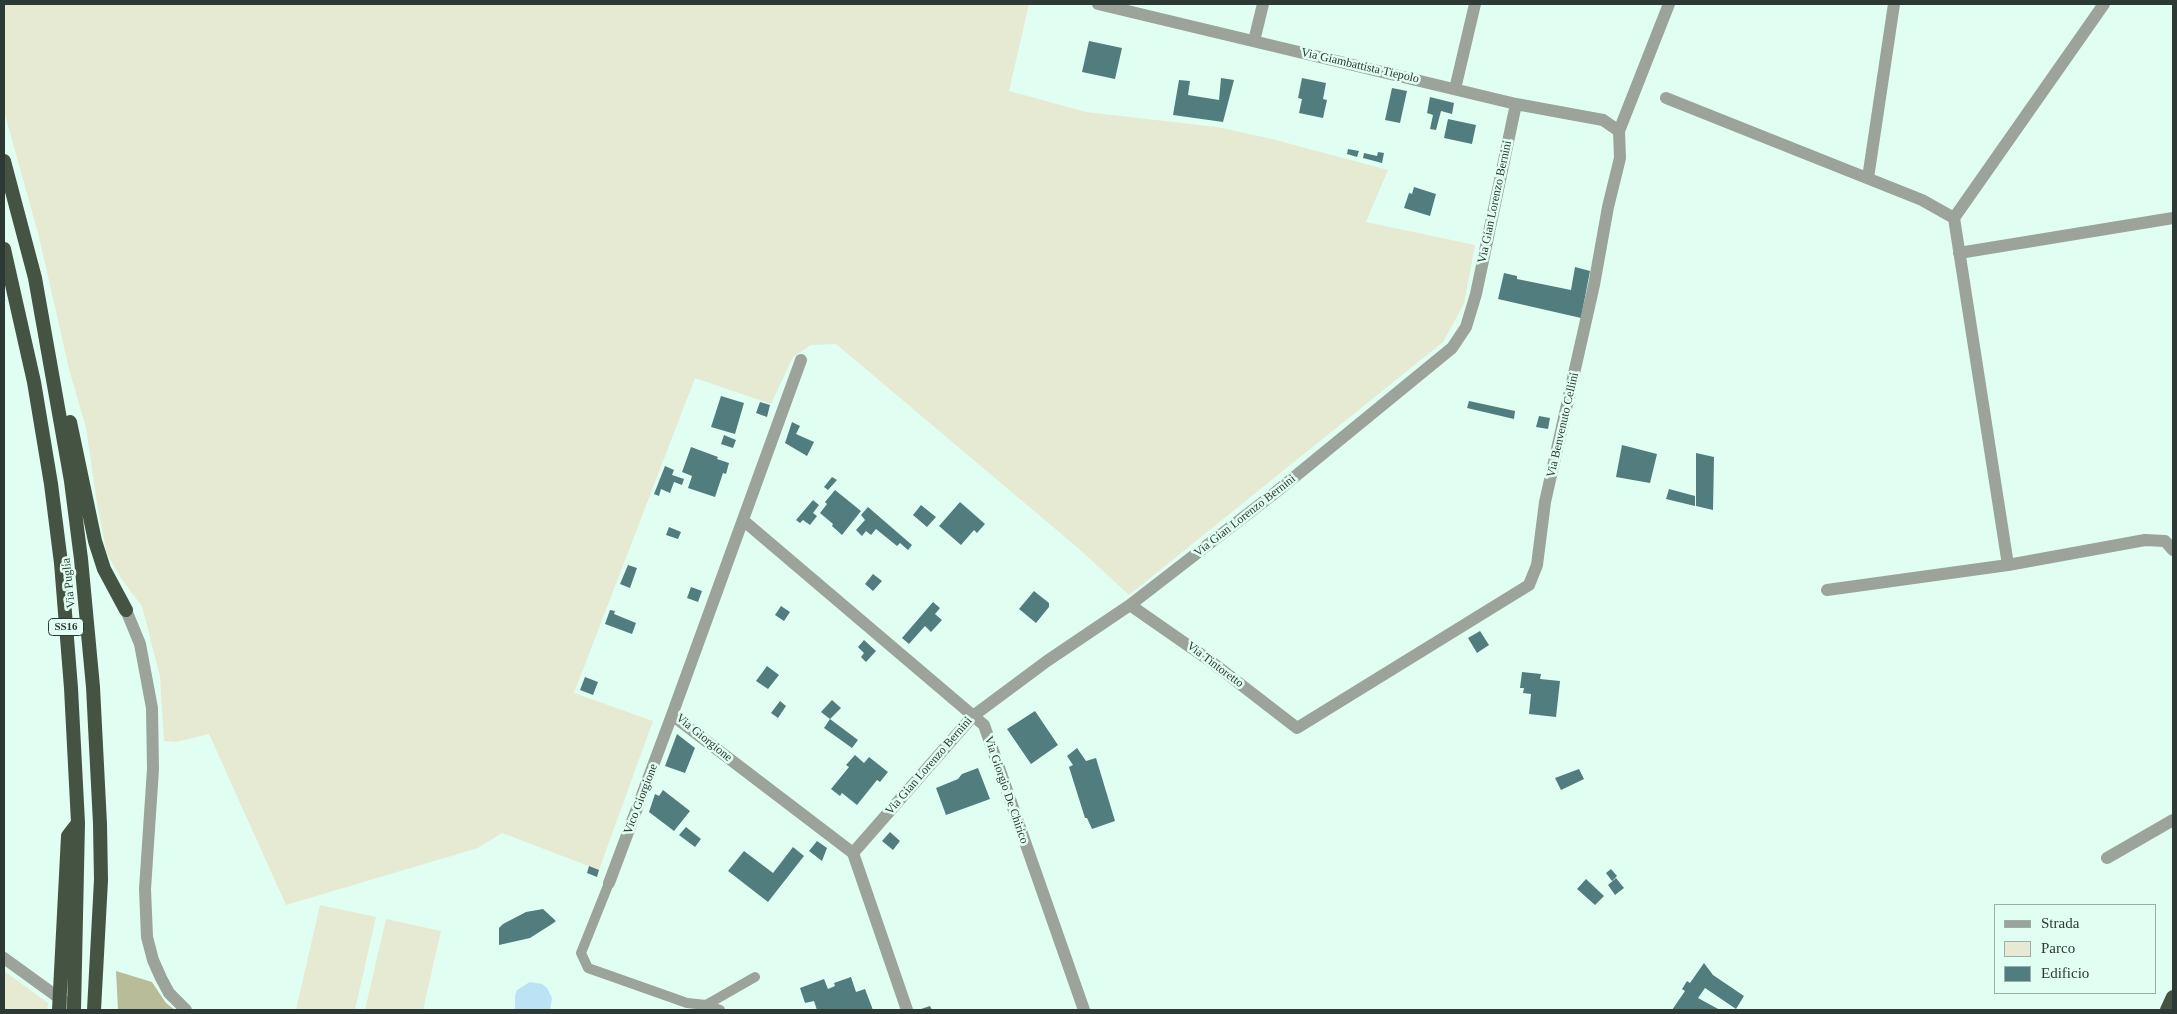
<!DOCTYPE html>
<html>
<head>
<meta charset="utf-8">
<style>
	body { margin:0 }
	#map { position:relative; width:2177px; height:1014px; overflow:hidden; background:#e1fef3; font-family:Georgia,serif }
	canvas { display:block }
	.frame { position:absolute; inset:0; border:5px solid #2d3934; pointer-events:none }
	.legend { position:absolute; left:1994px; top:904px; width:162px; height:90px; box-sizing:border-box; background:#e1fef3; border:1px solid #99afa7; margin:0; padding:6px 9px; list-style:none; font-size:15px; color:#2d3934 }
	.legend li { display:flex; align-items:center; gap:10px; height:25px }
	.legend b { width:25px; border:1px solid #99afa7 }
</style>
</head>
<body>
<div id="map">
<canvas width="2177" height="1014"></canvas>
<div class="frame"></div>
<ul class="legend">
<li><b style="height:6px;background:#9ba39a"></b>Strada</li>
<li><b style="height:14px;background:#e7ead2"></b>Parco</li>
<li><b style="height:14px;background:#517d7f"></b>Edificio</li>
</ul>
</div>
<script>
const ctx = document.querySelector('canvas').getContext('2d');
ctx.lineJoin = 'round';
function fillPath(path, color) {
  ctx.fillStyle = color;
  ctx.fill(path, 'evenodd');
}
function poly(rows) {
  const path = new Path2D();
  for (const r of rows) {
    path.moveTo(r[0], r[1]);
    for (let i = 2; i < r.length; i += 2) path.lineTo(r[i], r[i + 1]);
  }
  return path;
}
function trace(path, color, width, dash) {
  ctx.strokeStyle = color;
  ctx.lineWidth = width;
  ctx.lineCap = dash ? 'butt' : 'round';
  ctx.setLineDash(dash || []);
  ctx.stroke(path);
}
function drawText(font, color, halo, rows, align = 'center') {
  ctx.font = font + ' Georgia,serif';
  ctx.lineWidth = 5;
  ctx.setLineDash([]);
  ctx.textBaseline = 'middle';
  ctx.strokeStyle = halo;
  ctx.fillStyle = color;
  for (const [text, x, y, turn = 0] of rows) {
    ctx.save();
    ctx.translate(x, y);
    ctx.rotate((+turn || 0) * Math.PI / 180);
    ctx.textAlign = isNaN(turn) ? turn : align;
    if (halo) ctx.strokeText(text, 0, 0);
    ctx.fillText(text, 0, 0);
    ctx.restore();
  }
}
fillPath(poly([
	[4,4,1029,4,1009,91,1086,112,1217,127,1272,139,1388,170,1366,222,1475,245,1464,304,1443,342,1129,595,1078,548,836,344,811,345,793,357,771,404,695,378,574,693,653,721,599,870,502,833,478,848,286,905,209,734,176,742,164,741,160,677,142,606,122,580,107,554,97,504,86,428,69,369,39,237,4,111],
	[320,905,376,917,355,1010,296,1010],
	[386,919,441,931,423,1010,365,1010],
	[4,971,48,1003,47,1010,4,1010]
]), '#e7ead2');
fillPath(poly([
	[116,971,152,982,166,1003,175,1010,118,1010]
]), '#b9bc99');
fillPath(poly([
	[530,982,542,984,547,988,552,998,550,1010,515,1010,515,995,517,990]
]), '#bce2f6');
fillPath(poly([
	[1089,41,1122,48,1115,79,1082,72],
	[1221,78,1234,80,1223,122,1173,115,1179,80,1190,81,1188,95,1219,100],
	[1302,78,1326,83,1323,99,1327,100,1323,118,1299,113,1302,99,1298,98],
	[1392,88,1407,91,1400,123,1385,120],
	[1430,97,1454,103,1452,114,1441,111,1436,130,1430,129,1433,115,1427,113],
	[1448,119,1476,125,1472,144,1444,138],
	[1348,149,1359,151,1357,157,1347,154],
	[1378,152,1384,153,1382,163,1363,158,1364,153,1377,156],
	[1414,187,1436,194,1430,216,1404,208,1409,193,1412,194],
	[1575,267,1590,271,1581,318,1498,299,1504,273,1517,276,1517,279,1571,290],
	[721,396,744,403,735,434,711,427],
	[1469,401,1515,411,1514,419,1467,408],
	[760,402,770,405,767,417,756,413],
	[1539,416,1550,418,1548,429,1536,427],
	[792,422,800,426,796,434,814,442,807,456,785,443],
	[724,435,736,440,733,448,721,444],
	[1622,445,1657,454,1650,483,1616,477],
	[691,447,718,457,717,459,729,463,726,474,723,473,715,497,688,488,692,476,682,472],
	[1696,453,1714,457,1713,510,1696,506],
	[665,466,674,470,672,475,684,479,682,485,674,482,670,493,661,489,659,496,654,494],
	[832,477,837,480,828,490,824,487],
	[1669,489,1695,496,1695,506,1666,499],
	[835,490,861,511,842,535,832,526,833,524,820,513,827,504,825,502],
	[813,500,819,505,813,513,817,516,810,525,803,520,800,523,796,520],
	[960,502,985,524,977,533,974,530,961,545,939,526],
	[921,505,936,517,927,527,913,515],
	[868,507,912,545,908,550,900,543,897,546,876,529,871,535,866,531,862,536,856,530,865,520,861,515],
	[669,527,681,532,678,539,666,535],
	[628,565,637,568,630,588,620,584],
	[873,574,882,581,873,591,865,584],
	[691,587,702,591,698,602,687,598],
	[1034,591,1049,603,1049,607,1036,623,1019,609],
	[933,602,940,608,935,614,942,620,931,632,925,626,909,644,902,638],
	[781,606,790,612,784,621,775,615],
	[610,610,615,611,614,614,636,623,632,634,605,624],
	[1480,631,1489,645,1477,653,1468,638],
	[864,640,876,651,866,662,861,657,864,653,858,647],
	[767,666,779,675,768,689,756,681],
	[1522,672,1541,674,1540,679,1560,681,1556,717,1529,714,1531,694,1523,693,1524,688,1520,688],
	[585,677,598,682,593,695,580,690],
	[832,700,841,708,830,719,821,712],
	[780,701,786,706,778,718,771,713],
	[1035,711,1058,745,1031,764,1007,729],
	[830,719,858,740,852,748,824,728],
	[677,734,695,748,685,773,665,766],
	[1077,748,1086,761,1096,758,1115,821,1092,829,1087,818,1085,818,1069,767,1073,765,1067,756],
	[855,755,864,763,869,757,888,772,880,782,877,780,857,805,842,793,840,796,831,789,849,767,846,765],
	[978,768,990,799,946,815,936,788,958,779,962,774],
	[1579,769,1584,779,1561,790,1555,778],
	[663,790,690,811,674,831,649,812,655,794,659,796],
	[686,827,701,839,695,847,679,835],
	[890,832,900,841,893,850,882,841],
	[817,841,827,848,822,861,809,851],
	[793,847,804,856,768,902,728,871,744,851,773,873],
	[589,866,599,870,597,877,587,873],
	[1611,869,1617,876,1612,881,1606,873],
	[1616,878,1624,888,1615,895,1608,885],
	[1586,879,1604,896,1595,905,1577,889],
	[543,909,556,921,552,924,530,938,499,945,499,928,503,924,526,912],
	[1704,963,1713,975,1744,996,1736,1009,1705,988,1698,998,1720,1010,1672,1010,1685,991,1682,989,1687,981,1690,983],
	[851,977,856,992,865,989,873,1010,817,1010,814,1001,805,1003,800,988,824,979,828,989,835,986,834,983],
	[930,1006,932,1010,918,1010]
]), '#517d7f');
trace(poly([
	[609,883,581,953,588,968,687,1003,706,1005,755,977],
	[706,1005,720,1010]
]), '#9ba39a', 10);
trace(poly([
	[1098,4,1516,104,1603,120,1619,131],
	[1254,41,1263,4],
	[1455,89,1475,4],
	[1666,98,1922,200,1954,218,2008,565],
	[1868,178,1894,4],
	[1954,218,2104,4],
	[1959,253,2173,218],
	[801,360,672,715,853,853,907,1010],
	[744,521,984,725,1084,1010],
	[1827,590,2008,565,2145,540,2165,541,2173,550],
	[1130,605,1209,660,1297,728,1529,585,1537,565,1545,502,1594,285,1608,207,1620,158,1619,131,1669,4],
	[853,853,973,716,1047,661,1130,605,1276,492,1452,348,1466,327,1476,294,1516,104],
	[2107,858,2173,820],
	[609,883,672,715]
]), '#9ba39a', 12);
trace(poly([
	[126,610,140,644,152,708,153,769,145,889,147,937,153,960,161,978,169,993,186,1010],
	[4,958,66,1003]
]), '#9ba39a', 12);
trace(poly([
	[4,161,35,278,71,481,81,559,93,687,100,824,101,880,94,1010],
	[4,249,34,382,51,484,61,563,71,688,78,823,74,1010],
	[70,422,95,541,104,569,126,610],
	[59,1010,68,836,78,823],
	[2167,1010,2173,997]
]), '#455343', 14);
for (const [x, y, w] of [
	[66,627,35]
]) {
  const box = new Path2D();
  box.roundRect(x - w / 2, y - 8.5, w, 17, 4);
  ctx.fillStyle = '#e1fef3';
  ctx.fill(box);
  trace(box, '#2d3934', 1);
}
drawText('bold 11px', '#2d3934', null, [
	["SS16",66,627]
]);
drawText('12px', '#2d3934', '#e1fef3', [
	["Via Giambattista Tiepolo",1360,66,13],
	["Via Gian Lorenzo Bernini",1495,202,-78],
	["Via Benvenuto Cellini",1563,425,-77],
	["Via Gian Lorenzo Bernini",1245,516,-38],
	["Via Puglia",69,583,-96],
	["Via Tintoretto",1215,665,37],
	["Via Giorgione",704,738,39],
	["Via Gian Lorenzo Bernini",929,766,-49],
	["Via Giorgio De Chirico",1006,790,71],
	["Vico Giorgione",641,799,-69]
]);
</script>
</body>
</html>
